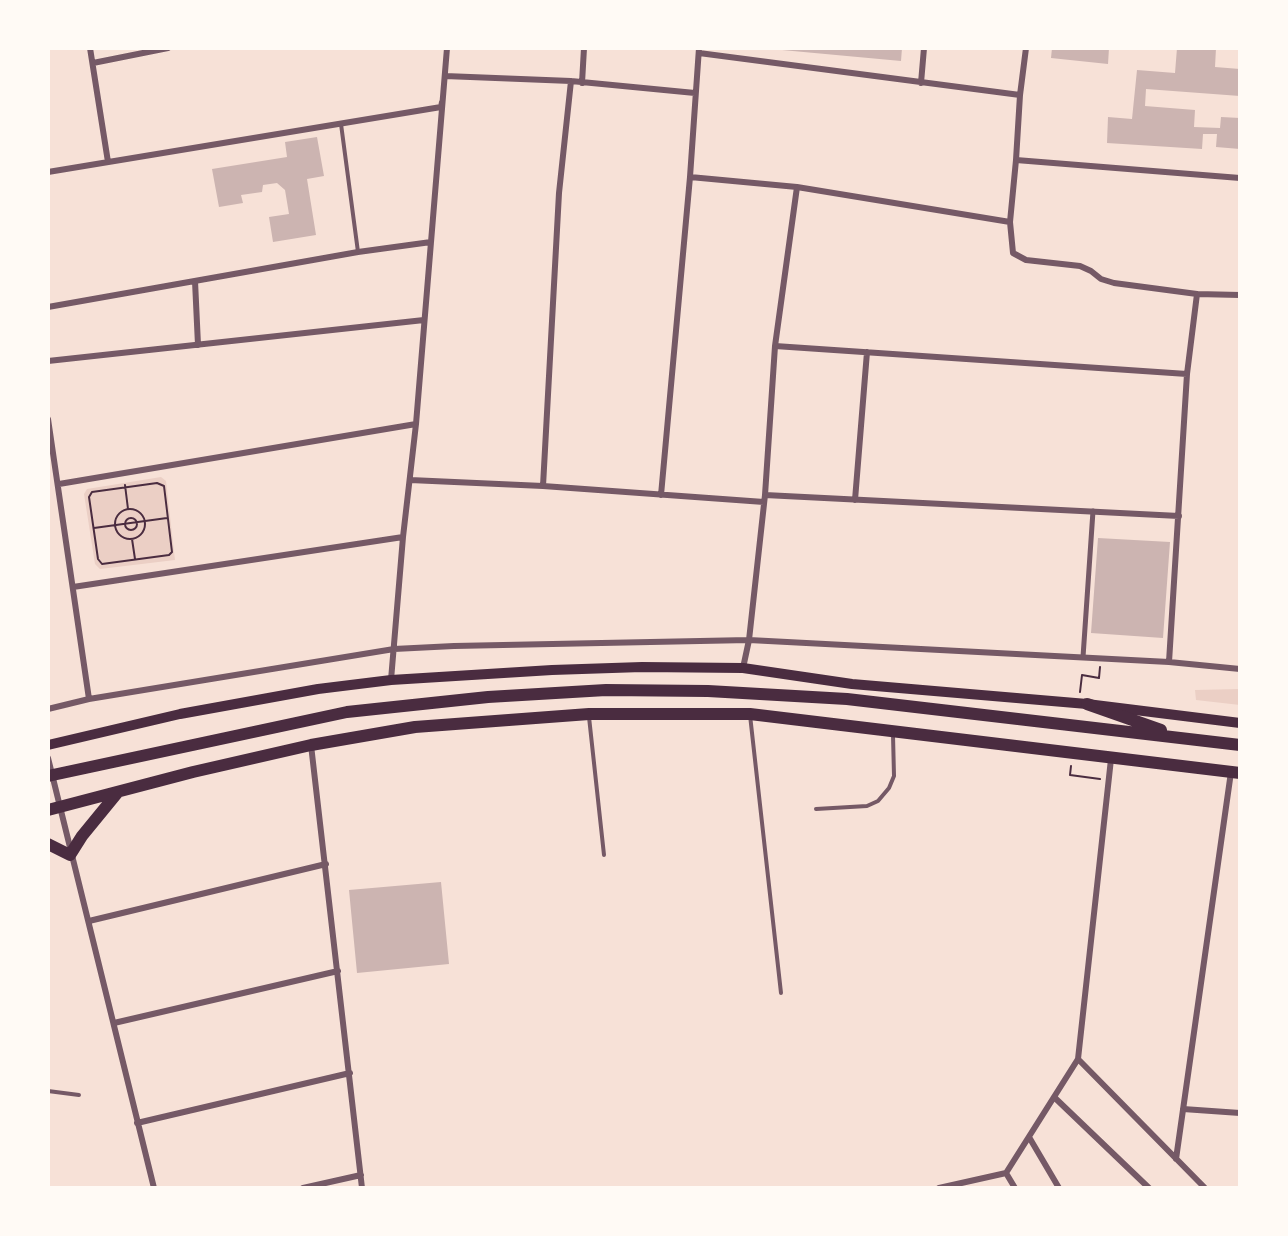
<!DOCTYPE html>
<html>
<head>
<meta charset="utf-8">
<style>
	body { margin:0 }
	#map { position:relative; width:1288px; height:1236px; overflow:hidden; background:#f7e1d7; font-family:"Zilla Slab",serif }
	canvas { display:block }
	.frame { position:absolute; inset:0; border:50px solid #fffaf5; pointer-events:none }
</style>
</head>
<body>
<div id="map">
<canvas width="1288" height="1236"></canvas>
<div class="frame"></div>
</div>
<script>
const ctx = document.querySelector('canvas').getContext('2d');
ctx.lineJoin = 'round';
function fillPath(path, color) {
  ctx.fillStyle = color;
  ctx.fill(path, 'evenodd');
}
function poly(rows) {
  const path = new Path2D();
  for (const r of rows) {
    if (r.length === 3) {
      path.moveTo(r[0] + r[2], r[1]);
      path.arc(r[0], r[1], r[2], 0, 2 * Math.PI);
      continue;
    }
    path.moveTo(r[0], r[1]);
    for (let i = 2; i < r.length; i += 2) path.lineTo(r[i], r[i + 1]);
  }
  return path;
}
function trace(path, color, width, dash) {
  ctx.strokeStyle = color;
  ctx.lineWidth = width;
  ctx.lineCap = dash ? 'butt' : 'round';
  ctx.setLineDash(dash || []);
  ctx.stroke(path);
}
fillPath(poly([
	[161,477,166,481,175,560,100,569,95,564,84,494,87,489],
	[1240,689,1240,705,1196,700,1195,690]
]), '#ebcfc5');
fillPath(poly([
	[782,48,902,48,901,61,782,50],
	[1052,48,1109,48,1108,64,1051,58],
	[1177,48,1216,48,1215,67,1240,69,1240,96,1146,89,1145,106,1195,110,1194,127,1220,128,1221,117,1240,118,1240,149,1216,147,1217,134,1203,134,1202,149,1107,143,1108,117,1132,119,1137,70,1175,73],
	[317,137,324,176,307,179,316,235,273,242,269,217,289,214,285,190,277,183,263,185,262,192,241,195,243,203,219,207,212,169,287,157,285,142],
	[1098,538,1170,542,1163,638,1091,633],
	[441,882,449,964,357,973,349,890]
]), '#ccb4b1');
trace(poly([
	[157,483,164,486,172,552,169,555,102,564,98,559,89,497,92,492,157,483],
	[125,485,128,509],
	[130,524,15],
	[131,524,6],
	[94,528,167,518],
	[132,539,135,559],
	[1080,692,1082,675,1099,678,1100,667],
	[1071,766,1070,775,1100,779]
]), '#4a2c40', 2);
trace(poly([
	[341,124,358,252],
	[750,715,781,993],
	[589,717,604,855],
	[816,809,867,806,878,801,889,788,894,776,893,735],
	[48,1091,79,1095]
]), '#755966', 4);
trace(poly([
	[1083,657,1093,511]
]), '#755966', 5);
trace(poly([
	[90,48,108,162],
	[1026,48,1020,95,1016,160,1240,178],
	[699,53,1020,95],
	[93,63,168,48],
	[445,76,571,81,695,93],
	[582,83,584,48],
	[921,83,924,48],
	[1016,160,1010,222,1013,253,1026,260,1080,266,1091,271,1101,279,1114,283,1197,294,1187,374,1169,662],
	[48,172,441,107,442,102],
	[690,177,797,187,1010,222],
	[195,281,198,345],
	[1197,294,1240,295],
	[48,307,358,252,431,242],
	[775,346,1187,374],
	[48,361,424,320],
	[48,419,89,699],
	[410,480,543,486,764,502],
	[59,484,416,424],
	[543,486,559,193,571,81],
	[661,495,690,177,699,48],
	[765,495,1179,516],
	[855,500,867,352],
	[73,587,403,537],
	[743,668,749,640,765,495,775,346,797,187],
	[391,680,403,537,416,424,447,48],
	[48,709,89,699,394,649,454,646,749,640,1169,662,1240,669],
	[311,745,362,1188],
	[48,758,154,1188],
	[1111,759,1078,1059,1205,1188],
	[89,921,326,864],
	[114,1023,338,971],
	[1054,1097,1149,1188],
	[1183,1109,1240,1113],
	[137,1123,350,1073],
	[1029,1137,1059,1188],
	[1176,1159,1231,772],
	[1006,1173,1015,1188],
	[303,1188,361,1175],
	[939,1188,1006,1173,1078,1059]
]), '#755966', 6);
trace(poly([
	[48,745,180,714,318,689,391,680,552,670,642,667,743,668,852,684,1087,704,1240,723]
]), '#4a2c40', 10);
trace(poly([
	[1087,704,1161,730],
	[48,776,347,712,488,697,606,690,708,691,847,699,1240,745],
	[48,810,193,772,311,745,415,727,589,714,750,714,1240,773],
	[48,844,70,855,82,836,118,792]
]), '#4a2c40', 12);
</script>
</body>
</html>
